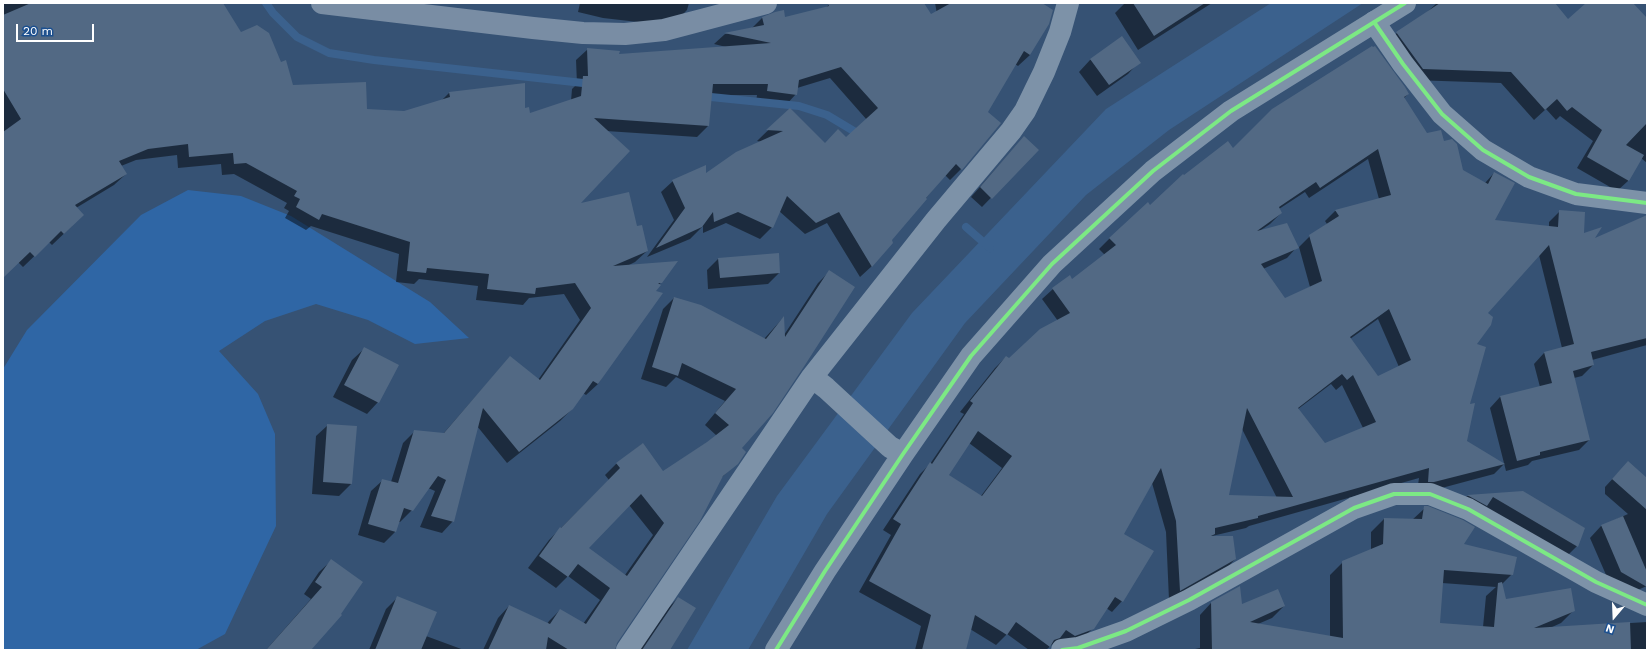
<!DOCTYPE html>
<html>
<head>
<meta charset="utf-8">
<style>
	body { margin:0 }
	#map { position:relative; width:1650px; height:653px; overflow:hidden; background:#365274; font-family:"Work Sans",sans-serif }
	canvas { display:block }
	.frame { position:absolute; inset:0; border:4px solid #fff; pointer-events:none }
	.north { position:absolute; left:1594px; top:597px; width:40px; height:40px; -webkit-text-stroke:3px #1b4f8f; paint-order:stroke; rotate:199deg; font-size:11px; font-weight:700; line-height:16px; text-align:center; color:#fff }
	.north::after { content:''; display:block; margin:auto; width:14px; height:18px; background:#fff; clip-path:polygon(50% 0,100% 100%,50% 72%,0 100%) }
	.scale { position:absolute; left:16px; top:24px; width:78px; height:18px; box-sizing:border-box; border:2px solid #fff; border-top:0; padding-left:5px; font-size:12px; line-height:14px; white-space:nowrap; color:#fff; -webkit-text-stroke:3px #1b4f8f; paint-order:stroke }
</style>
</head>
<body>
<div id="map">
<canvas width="1650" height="653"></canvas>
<div class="frame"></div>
<div class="north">N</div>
<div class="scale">20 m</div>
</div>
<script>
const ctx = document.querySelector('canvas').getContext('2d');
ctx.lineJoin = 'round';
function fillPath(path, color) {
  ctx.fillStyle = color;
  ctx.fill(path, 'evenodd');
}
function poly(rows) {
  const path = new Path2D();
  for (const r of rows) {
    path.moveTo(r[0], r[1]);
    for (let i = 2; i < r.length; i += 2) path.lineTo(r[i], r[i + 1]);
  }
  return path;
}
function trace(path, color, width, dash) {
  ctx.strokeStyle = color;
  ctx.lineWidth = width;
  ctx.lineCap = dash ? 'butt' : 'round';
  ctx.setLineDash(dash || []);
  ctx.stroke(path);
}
fillPath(poly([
	[188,190,241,196,291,216,430,302,469,338,415,344,368,320,316,304,265,321,219,351,258,394,275,434,276,526,225,634,196,650,3,650,3,369,27,330,141,215]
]), '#2f66a5');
fillPath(poly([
	[1271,3,1363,3,1169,130,1086,195,965,323,827,514,748,650,687,650,777,496,912,313,1106,109]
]), '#3b618d');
fillPath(poly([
	[3,3,222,3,241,33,280,63,293,86,366,110,404,112,441,101,449,93,524,84,524,109,529,114,571,101,572,89,577,84,576,60,588,49,618,55,726,47,714,44,725,34,752,28,762,18,775,13,785,18,824,9,831,3,923,3,940,30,935,3,1040,3,1030,55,1018,66,1015,64,987,112,961,169,950,180,945,175,891,240,872,266,860,277,827,223,805,234,779,211,772,227,760,239,726,223,703,233,703,226,690,239,647,257,674,220,661,192,673,181,705,175,762,142,757,141,790,109,824,144,846,138,867,120,830,78,797,88,796,94,785,106,756,102,757,95,711,95,708,126,697,137,606,131,578,204,637,227,647,251,635,262,627,266,661,282,598,384,586,395,583,393,572,409,560,421,507,463,477,426,453,521,442,533,420,527,435,491,428,488,412,510,400,522,398,522,395,532,384,543,358,535,371,491,383,480,391,482,403,443,414,432,443,434,510,357,538,380,580,320,564,294,529,298,523,305,476,300,478,286,419,279,414,284,396,282,399,254,311,226,306,230,285,218,289,211,284,208,287,203,234,174,222,175,221,164,178,168,177,155,136,160,121,166,126,174,114,185,76,208,72,226,52,245,49,242,23,267,18,262,3,277],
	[580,3,689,3,687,10,676,21,664,25,603,18,578,12],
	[1125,3,1212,3,1138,50,1115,13],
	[1437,3,1553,3,1568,20,1588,3,1631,3,1647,20,1647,163,1641,158,1628,181,1617,191,1577,168,1593,141,1560,116,1556,120,1546,109,1534,120,1501,83,1412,80,1386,43,1397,33,1424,15],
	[1121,38,1139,62,1128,74,1097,96,1079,72,1090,60],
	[1408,94,1404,98,1426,134,1443,142,1462,171,1485,183,1494,173,1494,221,1549,227,1549,222,1560,211,1582,234,1593,241,1647,217,1647,345,1592,360,1593,365,1582,376,1574,378,1589,440,1579,450,1532,461,1528,465,1506,471,1490,408,1500,397,1540,387,1534,364,1544,353,1562,348,1539,255,1486,313,1476,345,1466,442,1504,464,1494,474,1423,493,1417,492,1419,478,1249,526,1246,528,1212,536,1235,559,1225,570,1169,600,1166,532,1152,483,1123,534,1122,601,1112,612,1106,608,1093,628,1082,639,1064,646,1056,641,1046,650,1029,650,1007,634,996,645,970,629,965,650,915,650,921,626,859,592,891,535,883,530,920,474,930,464,964,414,960,412,995,368,1006,357,1009,360,1058,321,1042,299,1053,289,1072,281,1105,255,1099,249,1110,238,1150,206,1233,150],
	[1368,159,1379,199,1335,211,1325,221,1327,224,1310,236,1299,247,1310,287,1285,299,1263,269,1287,258,1297,247,1261,230,1270,224,1281,213,1279,209,1305,192,1309,198],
	[1378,319,1399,367,1378,377,1350,339],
	[1331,384,1336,390,1342,385,1363,428,1325,444,1298,409],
	[1242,429,1277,498,1228,496],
	[969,443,1002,468,981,496,948,475],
	[1024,137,1037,150,982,207,971,197],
	[718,259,779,273,768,284,708,289,707,270],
	[829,272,741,448,737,463,720,479,616,643,614,650,483,650,498,618,509,606,541,633,549,621,560,610,583,624,600,600,568,576,556,588,528,568,549,540,609,480,605,475,616,464,642,444,663,472,717,436,705,425,725,401,676,377,666,387,641,379,663,309,674,298,764,339,783,318,784,335,818,283],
	[629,505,653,535,625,575,587,548],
	[364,349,378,402,367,414,333,397,352,360],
	[328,425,356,427,351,484,339,496,312,494,316,436],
	[1617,474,1647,479,1647,586,1628,594,1610,584,1590,538,1601,526,1628,514,1605,494,1605,487],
	[1523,492,1584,528,1577,546,1566,557,1457,506,1467,496],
	[1425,508,1463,545,1512,574,1501,585,1505,600,1574,610,1561,623,1550,628,1647,622,1647,650,1330,650,1330,575,1343,562,1371,550,1371,532,1384,519,1412,520],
	[1442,583,1496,587,1486,596,1483,627,1439,624],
	[331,561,310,650,266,650,311,599,304,594,319,572],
	[398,597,426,636,464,650,369,650,386,609],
	[678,598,667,650,639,650,667,609],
	[1211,603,1284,606,1272,618,1258,624,1323,650,1190,650,1200,648,1200,615]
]), '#0007');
trace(poly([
	[266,3,273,13,297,37,329,53,374,60,592,84],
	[701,96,799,106,827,115,862,136],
	[966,227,990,248]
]), '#3b618d', 8);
fillPath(poly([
	[31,3,223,3,241,32,257,25,269,33,281,62,286,60,293,85,366,82,367,109,404,111,450,97,449,92,525,83,525,108,529,107,530,113,581,96,583,76,588,76,587,48,620,51,619,54,771,43,724,33,764,25,762,17,775,12,784,10,785,17,829,6,828,3,924,3,931,14,951,3,1042,3,1053,10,1049,24,1030,55,1024,51,988,112,1001,123,962,170,956,164,926,198,927,199,892,240,893,243,872,267,839,212,816,223,787,196,773,228,738,212,714,222,713,212,702,227,656,248,685,208,672,180,706,165,706,173,736,152,783,131,766,130,790,108,825,143,838,129,846,137,878,108,841,67,799,80,797,95,767,91,768,84,713,84,709,126,594,118,630,151,581,203,629,192,637,226,642,225,648,251,613,266,678,261,662,283,658,283,661,285,656,291,663,293,598,384,593,381,573,409,519,452,483,408,454,522,431,516,446,480,438,476,413,511,404,508,396,532,368,524,382,479,398,483,414,430,444,433,510,356,540,380,591,308,575,283,536,288,535,294,487,289,489,274,427,268,426,273,407,271,410,242,322,214,319,220,296,207,300,199,294,196,297,191,246,163,234,164,233,153,189,157,188,144,148,149,119,161,127,174,75,205,84,215,64,234,61,231,35,257,30,252,3,278,3,132,21,119,3,89,3,15],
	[1133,3,1205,3,1154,36],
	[1440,3,1555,3,1568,19,1586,3,1633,3,1647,18,1647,123,1626,145,1644,155,1629,181,1587,157,1602,130,1572,107,1567,111,1557,99,1545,110,1511,72,1423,69,1396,32],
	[1122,36,1141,63,1109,85,1090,59],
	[1372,46,1373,47,1375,46,1405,87,1409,94,1404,97,1427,133,1441,130,1444,141,1452,139,1457,144,1463,170,1488,184,1494,172,1515,183,1495,220,1558,227,1559,210,1585,212,1584,233,1602,227,1595,238,1647,215,1647,338,1591,352,1594,365,1573,371,1590,440,1540,452,1540,455,1517,461,1500,396,1552,383,1544,352,1574,344,1549,245,1488,313,1493,317,1491,325,1477,344,1486,347,1470,404,1475,403,1467,441,1505,464,1434,482,1428,482,1429,468,1258,516,1258,518,1215,528,1215,534,1211,536,1233,536,1236,559,1180,591,1176,521,1161,468,1124,534,1154,551,1123,602,1115,597,1094,629,1075,636,1066,630,1060,638,1054,640,1050,647,1016,622,1007,635,975,615,966,650,922,650,931,615,869,581,901,524,893,519,930,462,932,464,973,403,970,401,1006,356,1009,358,1040,329,1070,313,1052,288,1070,275,1072,279,1116,245,1109,238,1148,202,1150,205,1183,174,1184,175,1228,141,1233,148,1272,109],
	[1378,149,1391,195,1335,210,1339,216,1309,235,1322,281,1285,298,1261,264,1299,248,1287,223,1257,231,1282,213,1279,207,1316,182,1320,188],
	[1389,309,1411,360,1378,376,1350,337],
	[1342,374,1347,380,1353,375,1376,422,1325,443,1298,408],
	[1247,408,1293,497,1229,495],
	[978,431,1012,456,982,496,949,475],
	[1024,136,1039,150,992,199,980,187],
	[779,253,780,273,720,278,718,258],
	[829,270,855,287,805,365,773,413,742,448,746,452,738,464,723,476,700,521,617,643,615,650,569,650,548,637,546,650,488,650,509,605,550,624,560,609,586,624,610,588,578,564,568,577,539,556,560,527,561,528,620,468,616,463,643,443,663,471,707,442,729,425,715,413,736,389,682,363,678,376,652,367,674,297,701,305,766,339,784,316,785,337],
	[641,494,664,523,627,576,589,548],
	[364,347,399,365,379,403,344,385],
	[327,424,357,426,352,484,323,482],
	[1628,461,1647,478,1647,510,1612,479],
	[1523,491,1585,528,1578,547,1493,497,1487,506,1467,495],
	[1424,506,1428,506,1463,520,1475,527,1464,544,1517,557,1513,575,1444,570,1440,623,1494,627,1498,583,1502,582,1506,599,1571,588,1575,611,1534,628,1630,622,1631,650,1212,650,1211,602,1240,586,1242,604,1278,589,1285,606,1250,622,1343,638,1342,561,1383,544,1384,518,1422,519],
	[1623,516,1647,572,1647,587,1621,572,1601,525],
	[331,559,363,582,341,614,342,615,311,650,266,650,322,587,315,582],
	[397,596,437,612,421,650,375,650],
	[678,597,696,608,670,650,642,650]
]), '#526984');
trace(poly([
	[1374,22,1403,64,1442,114,1483,150,1529,177,1576,194,1647,203],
	[1062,650,1078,648,1126,631,1189,600,1354,508,1394,494,1430,494,1468,509,1596,582,1647,605]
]), '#7d92a8', 22);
trace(poly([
	[812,377,826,388,890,447,903,454],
	[627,650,812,377,936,220,1011,131,1025,111,1044,72,1060,32,1068,3],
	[776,650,825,571,903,454,971,356,1052,264,1153,171,1231,111,1405,3]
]), '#7d92a8', 22);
trace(poly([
	[322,3,533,28,583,33,625,34,664,30,766,3]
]), '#798da4', 22);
trace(poly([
	[1374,22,1403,64,1442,114,1483,150,1529,177,1576,194,1647,203],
	[776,650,825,571,903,454,971,356,1052,264,1153,171,1231,111,1405,3],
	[1062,650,1078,648,1126,631,1189,600,1354,508,1394,494,1430,494,1468,509,1596,582,1647,605]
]), '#7ce984', 4);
</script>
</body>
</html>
